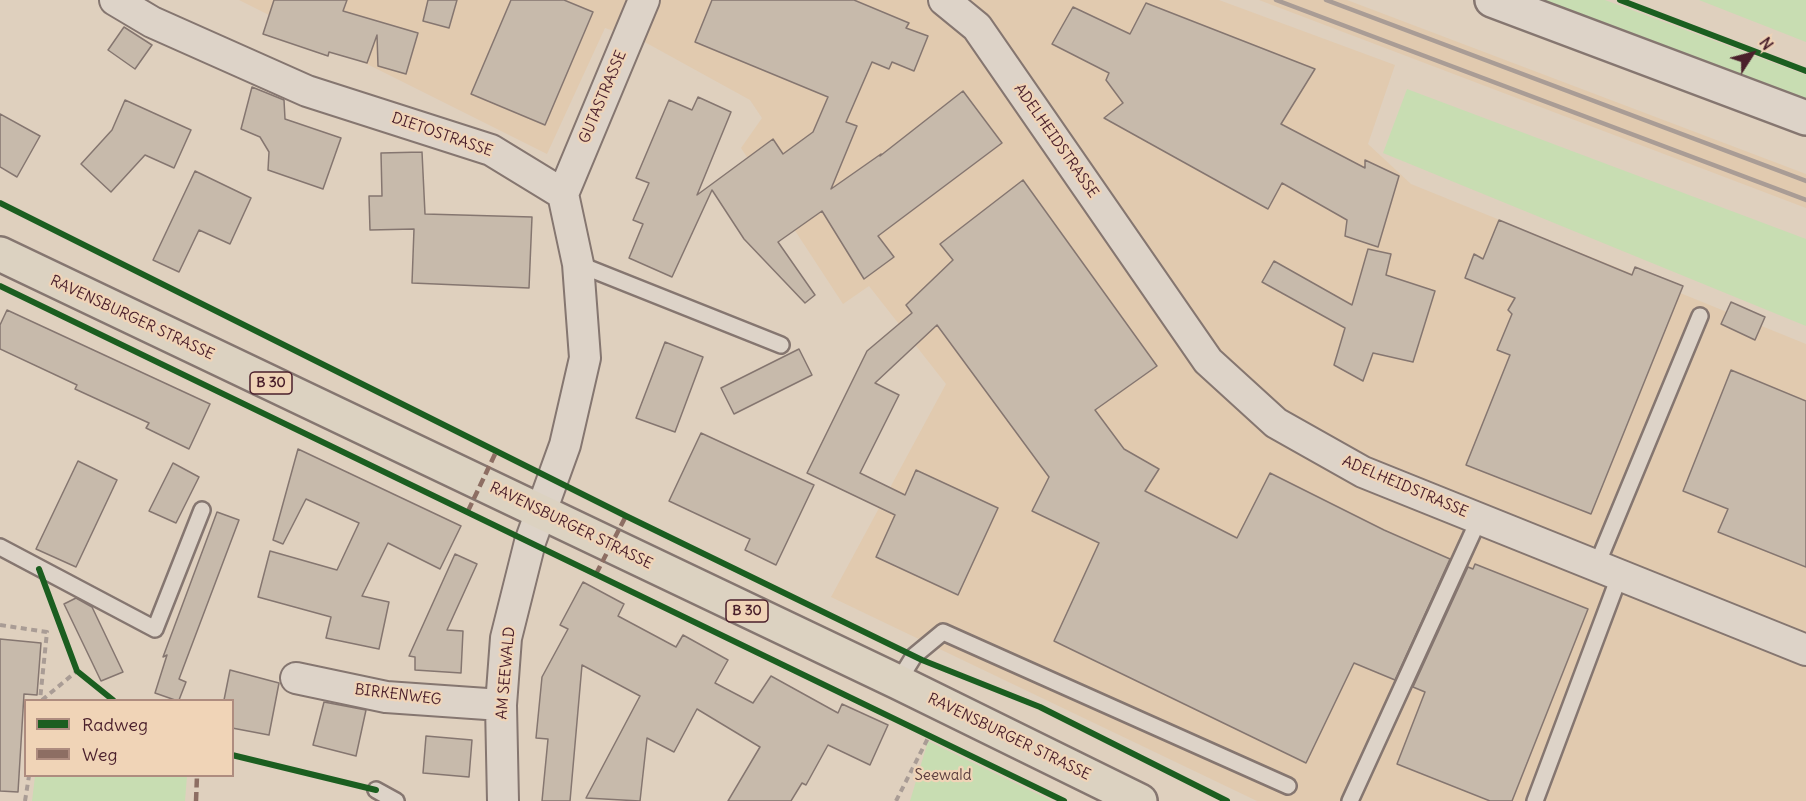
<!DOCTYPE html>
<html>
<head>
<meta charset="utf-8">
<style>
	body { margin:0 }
	#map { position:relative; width:1806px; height:801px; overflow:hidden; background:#dfd0be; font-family:Delius,sans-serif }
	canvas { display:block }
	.legend { position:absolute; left:24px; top:699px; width:210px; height:78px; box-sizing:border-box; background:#f0d4b7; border:2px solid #ae8c7f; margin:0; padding:8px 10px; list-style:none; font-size:18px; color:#4a1f2b }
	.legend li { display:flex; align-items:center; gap:12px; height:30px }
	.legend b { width:30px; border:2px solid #ae8c7f }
	.north { position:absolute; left:1722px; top:24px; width:60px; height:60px; -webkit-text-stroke:4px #f0d4b7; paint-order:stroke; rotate:54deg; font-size:16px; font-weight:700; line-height:24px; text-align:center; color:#4a1f2b }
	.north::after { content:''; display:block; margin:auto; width:21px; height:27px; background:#4a1f2b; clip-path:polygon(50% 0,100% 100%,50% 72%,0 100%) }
</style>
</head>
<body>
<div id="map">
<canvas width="1806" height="801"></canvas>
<ul class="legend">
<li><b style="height:8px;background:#1b5e20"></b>Radweg</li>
<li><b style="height:8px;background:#8d6e63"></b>Weg</li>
</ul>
<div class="north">N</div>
</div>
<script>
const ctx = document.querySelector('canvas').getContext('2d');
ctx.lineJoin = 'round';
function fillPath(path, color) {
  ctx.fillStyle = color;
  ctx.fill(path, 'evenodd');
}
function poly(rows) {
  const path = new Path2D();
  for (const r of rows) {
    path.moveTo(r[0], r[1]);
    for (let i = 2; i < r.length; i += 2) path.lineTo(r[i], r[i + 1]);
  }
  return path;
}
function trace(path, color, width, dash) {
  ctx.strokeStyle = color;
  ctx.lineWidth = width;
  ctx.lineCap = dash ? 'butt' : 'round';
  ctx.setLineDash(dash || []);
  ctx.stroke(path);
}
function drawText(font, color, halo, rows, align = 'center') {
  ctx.font = font + ' Delius,sans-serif';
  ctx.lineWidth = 4.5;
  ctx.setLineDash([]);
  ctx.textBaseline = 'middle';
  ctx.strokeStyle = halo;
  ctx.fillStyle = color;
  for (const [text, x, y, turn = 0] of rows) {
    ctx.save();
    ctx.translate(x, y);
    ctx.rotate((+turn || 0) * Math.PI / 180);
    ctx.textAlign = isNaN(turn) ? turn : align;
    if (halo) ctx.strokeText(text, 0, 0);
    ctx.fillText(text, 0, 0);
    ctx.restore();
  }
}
fillPath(poly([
	[239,0,1219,0,1395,65,1368,144,1411,184,1806,344,1806,801,1257,801,831,597,946,384,869,286,843,304,741,148,762,118,750,100,641,40,605,28,547,154],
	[1259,0,1347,0,1806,174,1806,208]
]), '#e1caaf');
fillPath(poly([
	[1528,0,1605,0,1806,75,1806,105],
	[1699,0,1806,0,1806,42],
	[1407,89,1806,239,1806,326,1383,153],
	[928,741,1052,801,910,801],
	[35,776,187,776,185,801,32,801]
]), '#c8ddb2');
const building = poly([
	[274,0,347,0,343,11,418,33,406,74,378,66,377,35,367,63,329,52,328,56,263,34,274,0],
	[428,0,457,0,449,28,423,21,428,0],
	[511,0,564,0,593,12,545,125,471,94,511,0],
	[712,0,854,0,909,23,906,28,928,36,914,71,892,62,889,69,872,62,846,122,857,126,831,189,881,154,880,156,963,91,1002,143,878,236,894,257,864,279,822,211,778,242,815,295,805,303,744,239,712,190,672,277,629,258,643,224,633,220,649,183,636,178,669,100,692,110,698,97,731,112,697,195,773,139,783,154,813,132,828,97,695,42,712,0],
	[1146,3,1315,69,1281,124,1365,168,1365,160,1399,176,1378,247,1345,236,1347,220,1282,183,1268,209,1104,118,1123,103,1106,80,1109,73,1052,44,1073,7,1130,34,1146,3],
	[124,27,152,45,135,69,108,50,124,27],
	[252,87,284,100,285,119,341,138,323,189,268,170,269,152,260,137,241,129,252,87],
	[125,100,191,130,174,168,145,155,111,192,81,164,112,130,125,100],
	[0,114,40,136,17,177,0,167,0,114],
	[422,152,425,214,532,217,529,288,412,283,414,229,370,230,369,196,382,196,381,153,422,152],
	[195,171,251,198,230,244,199,230,179,272,153,260,195,171],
	[1023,180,1157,366,1095,410,1124,449,1159,469,1145,491,1237,538,1270,473,1384,530,1450,559,1395,680,1354,663,1306,763,1054,641,1099,543,1032,511,1049,477,937,325,875,383,899,395,860,473,905,495,916,470,998,508,958,595,876,557,895,515,807,473,867,351,912,313,906,305,953,260,940,244,1023,180],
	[1499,220,1632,275,1635,267,1683,286,1591,514,1466,465,1510,355,1497,350,1512,314,1508,310,1515,298,1465,278,1474,254,1483,259,1499,220],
	[1368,249,1391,254,1386,275,1435,291,1413,362,1373,353,1363,381,1334,365,1345,328,1262,282,1274,261,1352,305,1368,249],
	[1731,302,1765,317,1755,340,1721,324,1731,302],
	[7,310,210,404,189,449,146,428,149,423,75,389,77,385,0,349,0,325,7,310],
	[665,342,703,357,675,432,636,418,665,342],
	[799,349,812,375,734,414,721,388,799,349],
	[1731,370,1806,401,1806,567,1718,532,1728,509,1683,491,1731,370],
	[701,433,814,485,776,565,745,550,750,539,669,501,701,433],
	[298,449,461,526,440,569,388,543,362,596,389,602,379,649,326,638,331,617,258,597,270,551,337,570,359,523,306,499,283,544,273,540,298,449],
	[78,461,117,480,76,567,36,549,78,461],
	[173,463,199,477,176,523,149,511,173,463],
	[217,512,239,520,179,679,186,682,179,700,175,700,155,693,167,655,163,657,217,512],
	[455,554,477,564,447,630,463,631,461,673,415,670,415,657,409,656,455,554],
	[1475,564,1588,609,1512,801,1490,801,1397,764,1425,692,1413,687,1468,567,1473,569,1475,564],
	[583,582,624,604,618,616,676,647,683,635,728,660,715,683,753,703,771,676,838,713,842,704,888,725,870,765,828,745,806,785,802,783,791,801,728,801,760,747,697,709,674,752,647,738,640,801,586,798,640,696,582,665,570,801,542,801,548,739,536,738,542,677,568,629,560,625,583,582],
	[76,598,92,607,123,672,101,681,64,604,76,598],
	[0,639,41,643,37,695,24,694,18,792,0,791,0,639],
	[230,670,279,683,269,735,232,728,232,700,224,700,230,670],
	[324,702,366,710,356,756,313,745,324,702],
	[426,736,472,740,469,777,423,773,426,736]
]);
fillPath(building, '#c7baab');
trace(building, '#857670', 1.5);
const lane = poly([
	[578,264,781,345],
	[0,547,155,629,202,510],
	[1596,567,1700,316],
	[898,682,914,656,943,632,1288,786],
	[376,790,396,801],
	[1350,801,1479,519],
	[1535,801,1619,577]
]);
const street = poly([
	[115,0,152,22,307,91,491,150,563,194,578,264,585,358,565,445,530,542,506,638,501,705,503,801],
	[944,0,977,27,1208,361,1276,423,1363,472,1806,650],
	[563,194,644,0],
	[296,678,386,697,501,705]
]);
const secondary = poly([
	[1492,0,1806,118]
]);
const primary = poly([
	[0,254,898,682,1140,801]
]);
trace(lane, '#857670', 20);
trace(street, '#857670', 34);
trace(secondary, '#857670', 38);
trace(primary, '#857670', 38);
trace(poly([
	[0,625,47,632,40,700],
	[42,700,77,671],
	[25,801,29,776],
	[896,801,928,738]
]), '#a99c95', 4, [6, 4.5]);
trace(lane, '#ddd3c8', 15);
trace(street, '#ddd3c8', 30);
trace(secondary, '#ddd3c8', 33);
trace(primary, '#dcd2c1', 33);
trace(poly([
	[1276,0,1806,200],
	[1326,0,1806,181]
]), '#a99c95', 4.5);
trace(poly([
	[468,511,496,452],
	[596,574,626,516],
	[196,801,197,776]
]), '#8d6e63', 4.5, [9, 4.5]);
trace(poly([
	[1620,0,1806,71],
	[0,203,626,516,922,660,1040,707,1227,801],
	[0,286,1064,801],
	[39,569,77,671,113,700],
	[232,755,376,790]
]), '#1b5e20', 6);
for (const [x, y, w] of [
	[271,383,42],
	[747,611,42]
]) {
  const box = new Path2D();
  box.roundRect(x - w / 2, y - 11, w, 22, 4.5);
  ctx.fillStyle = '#f0d4b7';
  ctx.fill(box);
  trace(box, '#4a1f2b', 1.5);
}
drawText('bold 14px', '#4a1f2b', null, [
	["B 30",271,383],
	["B 30",747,611]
]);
drawText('15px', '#4a1f2b', '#f0d4b7', [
	["GUTASTRASSE",603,97,-67],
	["DIETOSTRASSE",442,135,19],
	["ADELHEIDSTRASSE",1056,141,55],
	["RAVENSBURGER STRASSE",132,318,25],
	["ADELHEIDSTRASSE",1405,487,23],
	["RAVENSBURGER STRASSE",571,526,26],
	["AM SEEWALD",506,673,-85],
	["BIRKENWEG",398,695,7],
	["RAVENSBURGER STRASSE",1009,737,26]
]);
drawText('15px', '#5a3d3e', '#f0d4b7', [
	["Seewald",943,776]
]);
</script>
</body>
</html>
